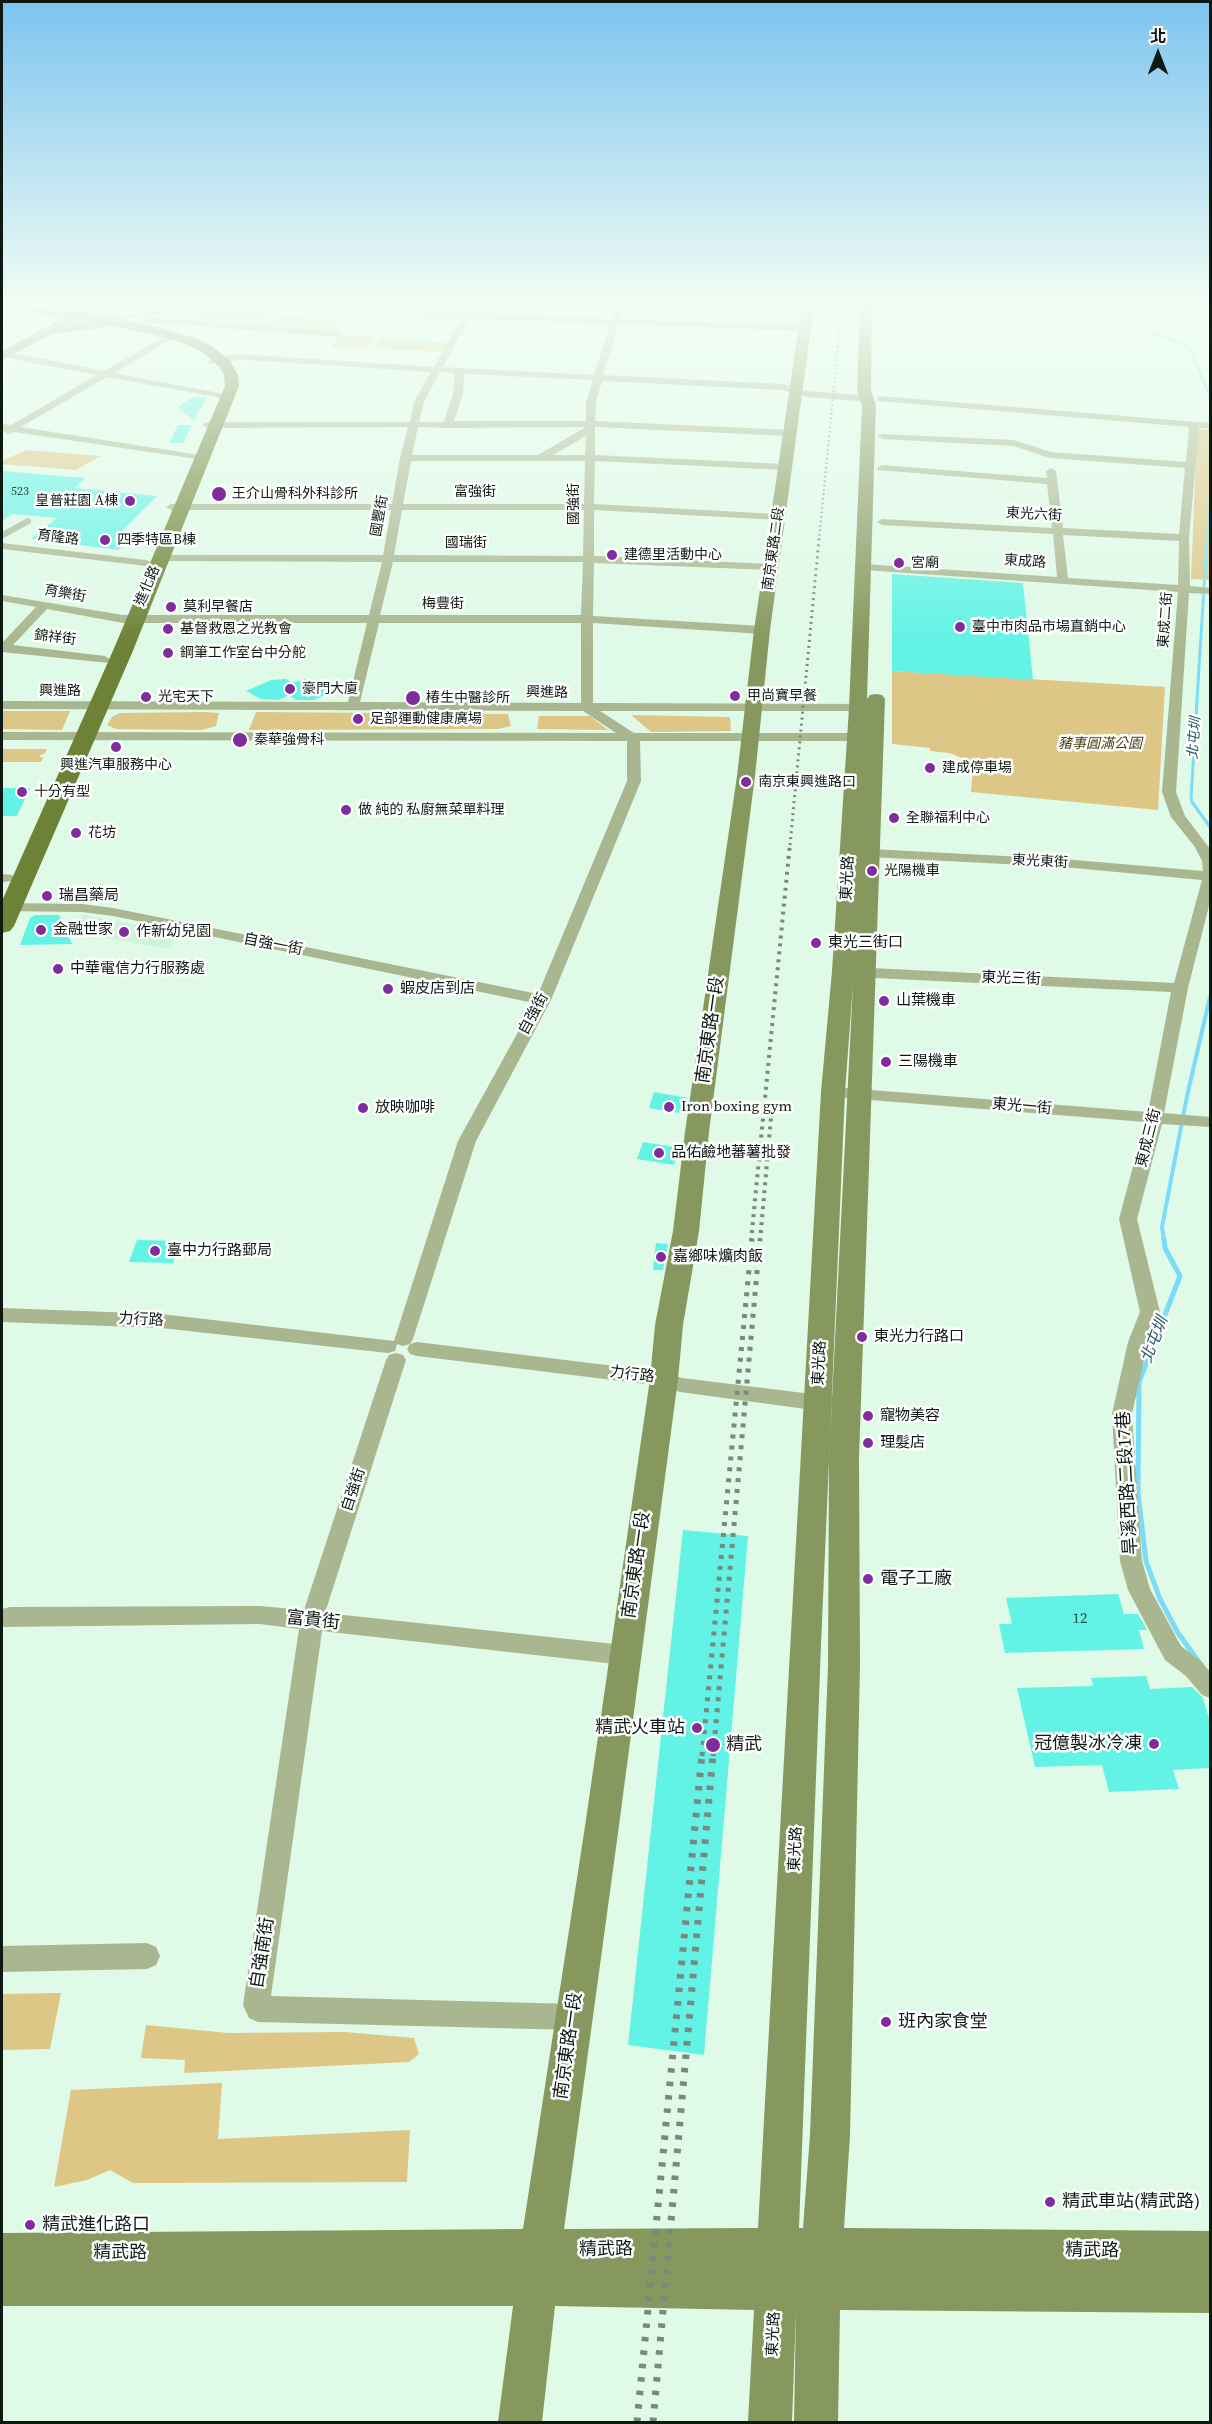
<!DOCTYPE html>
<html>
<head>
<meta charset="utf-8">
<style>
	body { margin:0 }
	#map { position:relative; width:1212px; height:2424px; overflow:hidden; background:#dffae7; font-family:"Source Serif 4","Noto Sans TC",serif }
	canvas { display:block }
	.frame { position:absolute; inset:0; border:3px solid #0f1913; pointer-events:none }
	.north { position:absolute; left:1128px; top:24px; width:60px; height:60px; -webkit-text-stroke:4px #fff; paint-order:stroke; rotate:0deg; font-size:16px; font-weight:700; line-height:24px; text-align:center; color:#0f1913 }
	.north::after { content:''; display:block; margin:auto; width:21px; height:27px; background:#0f1913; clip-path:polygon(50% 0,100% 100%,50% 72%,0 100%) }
</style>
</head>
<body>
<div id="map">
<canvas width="1212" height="2424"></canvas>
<div class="frame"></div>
<div class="north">北</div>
</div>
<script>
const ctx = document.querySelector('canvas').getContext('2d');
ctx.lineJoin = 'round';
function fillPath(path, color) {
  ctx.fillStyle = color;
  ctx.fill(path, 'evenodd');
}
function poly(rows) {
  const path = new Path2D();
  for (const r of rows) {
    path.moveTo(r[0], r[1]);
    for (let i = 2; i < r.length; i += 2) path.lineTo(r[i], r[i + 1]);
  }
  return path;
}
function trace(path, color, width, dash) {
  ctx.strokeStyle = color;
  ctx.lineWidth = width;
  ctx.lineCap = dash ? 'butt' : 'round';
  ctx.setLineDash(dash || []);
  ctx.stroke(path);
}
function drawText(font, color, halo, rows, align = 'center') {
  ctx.font = font + ' "Source Serif 4","Noto Sans TC",serif';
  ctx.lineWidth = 5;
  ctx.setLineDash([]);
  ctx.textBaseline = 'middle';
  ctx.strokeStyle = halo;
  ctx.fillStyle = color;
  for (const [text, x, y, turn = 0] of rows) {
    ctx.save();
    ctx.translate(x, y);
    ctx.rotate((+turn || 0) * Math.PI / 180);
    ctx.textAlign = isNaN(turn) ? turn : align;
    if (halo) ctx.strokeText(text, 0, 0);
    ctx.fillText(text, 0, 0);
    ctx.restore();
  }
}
fillPath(poly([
	[83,915,180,933,167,949,69,931]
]), '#d0f3db');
fillPath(poly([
	[203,309,336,318,331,323,342,324,335,332,189,321],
	[344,335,375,337,367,349,331,347,340,336],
	[380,339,450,343,443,352,374,348],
	[1197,429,1210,430,1210,580,1191,579],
	[26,450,100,456,76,470,2,464,2,461],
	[892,671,1165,687,1158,810,971,792,973,769,963,767,962,758,950,753,930,751,930,748,892,744],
	[2,711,70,711,62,730,2,729],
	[204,712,219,713,216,726,201,730,116,729,107,725,112,717,120,713],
	[256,712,508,714,511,726,498,729,249,730],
	[631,715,730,717,731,731,651,732],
	[539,716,590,716,608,730,537,729],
	[2,749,47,749,45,753,39,756,43,758,41,762,2,762],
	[61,1993,50,2049,2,2050,2,1994],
	[146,2025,228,2033,345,2032,414,2038,419,2054,409,2062,184,2073,185,2060,141,2058],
	[222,2083,218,2139,410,2130,407,2182,133,2183,110,2170,87,2180,54,2187,71,2090]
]), '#ddc686');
trace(poly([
	[1147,305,1161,332,1152,335,1169,338,1190,348,1210,397],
	[1207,540,1210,499]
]), '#7bdcf9', 2);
trace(poly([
	[1207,539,1191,797,1192,802,1210,827]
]), '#7bdcf9', 3);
trace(poly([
	[1164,1241,1162,1227,1187,1096,1210,997]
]), '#7bdcf9', 4);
trace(poly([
	[1164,1239,1165,1248,1180,1276,1139,1382,1138,1493,1146,1561,1160,1599,1178,1633,1199,1662]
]), '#7bdcf9', 5);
fillPath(poly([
	[193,397,207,397,194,421,178,407],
	[178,425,192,425,183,443,169,443],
	[2,471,85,478,75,488,157,496,119,534,135,536,119,550,31,539,57,518,11,514,2,522],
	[892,574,1023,583,1033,680,892,671],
	[286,679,292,683,306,679,315,680,334,691,314,700,296,700,289,695,279,700,261,699,246,691,271,680],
	[2,788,30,788,17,816,2,816],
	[35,915,59,915,72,944,20,945,30,918],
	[654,1092,688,1098,685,1114,649,1108],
	[643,1142,680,1148,674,1165,637,1159],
	[137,1240,180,1241,173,1263,129,1262],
	[656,1243,668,1244,663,1270,653,1270],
	[683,1530,748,1536,704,2055,628,2045],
	[1118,1594,1124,1614,1138,1614,1147,1630,1139,1630,1144,1649,1005,1653,999,1624,1012,1624,1006,1598],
	[1146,1676,1150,1689,1192,1687,1203,1698,1210,1722,1210,1768,1173,1770,1179,1789,1109,1792,1102,1765,1035,1767,1017,1688,1093,1686,1091,1678]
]), '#62f2e6');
fillPath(poly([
	[180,305,270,305,463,313,468,305,474,305,472,313,612,319,617,305,625,305,620,319,804,326,808,329,807,331,619,324,603,375,783,384,808,391,869,396,874,399,869,402,807,397,782,390,602,381,596,402,595,421,790,430,795,433,790,436,595,427,595,455,785,464,790,467,785,470,595,461,594,504,778,514,783,517,778,520,594,510,594,556,771,564,777,567,771,570,594,563,593,616,762,626,768,630,762,634,593,623,593,703,873,704,879,708,877,711,600,711,634,733,870,733,876,737,870,741,640,741,641,781,551,1000,476,1141,413,1339,410,1344,403,1346,397,1344,395,1351,388,1353,161,1328,2,1322,2,1308,161,1314,394,1341,458,1141,534,1003,113,916,82,912,2,911,2,903,82,904,113,908,538,994,627,781,627,741,2,740,2,732,616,733,583,711,2,709,2,701,348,702,367,623,123,623,47,609,13,645,105,656,111,660,109,663,2,652,2,643,36,607,2,601,2,595,123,615,369,615,382,562,160,561,154,558,160,555,383,555,391,510,171,510,166,507,171,504,392,504,400,458,408,427,207,428,202,425,207,422,410,422,414,402,431,372,265,361,237,360,210,364,206,361,237,354,434,367,461,318,221,309,179,311,118,320,114,317,180,305],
	[469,318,610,324,594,375,443,367,469,318],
	[440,372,455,373,453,394,444,422,419,422,424,402,440,372],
	[464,374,593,380,586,402,586,421,454,421,463,394,464,374],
	[418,427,448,428,586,427,538,455,412,455,418,427],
	[586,436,585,455,553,455,586,436],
	[411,461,585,461,584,504,403,504,411,461],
	[402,510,584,510,583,556,394,555,402,510],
	[393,562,583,562,581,615,380,615,393,562],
	[379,623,581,623,581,703,360,702,379,623],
	[147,317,337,331,341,334,337,337,144,322,144,318,147,317],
	[166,336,170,339,169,341,114,373,219,393,224,396,222,398,107,377,21,427,193,454,197,455,197,459,14,432,8,434,2,430,2,424,11,425,97,375,2,357,2,351,104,371,166,336],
	[880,396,1210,423,1210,429,1199,428,1189,538,1190,586,1210,588,1210,594,1189,593,1176,792,1185,816,1210,849,1210,902,1188,988,1164,1113,1210,1117,1210,1127,1162,1124,1137,1219,1160,1312,1148,1342,1132,1414,1142,1561,1150,1589,1181,1646,1202,1662,1210,1672,1210,1698,1202,1695,1186,1676,1165,1660,1128,1590,1120,1561,1112,1414,1128,1342,1140,1312,1119,1219,1145,1122,833,1097,827,1096,825,1092,827,1088,833,1087,1148,1112,1171,992,852,977,844,972,852,967,1174,983,1202,880,1063,867,870,857,863,853,870,849,1063,859,1203,871,1202,861,1195,847,1171,817,1162,792,1178,592,864,570,858,567,864,564,1057,577,1053,534,882,525,877,522,882,519,1052,528,1047,484,878,470,877,468,882,465,1047,478,1046,471,1051,468,1056,471,1063,528,1179,534,1185,468,1050,458,1013,446,883,439,878,436,880,434,1014,440,1051,452,1186,462,1189,427,877,401,877,397,880,396],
	[1063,535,1179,541,1178,585,1068,578,1063,535],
	[27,518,31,519,31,523,2,539,2,532,27,518],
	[2,543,146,560,152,563,146,566,2,549,2,543],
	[2,874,12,875,14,878,12,881,2,882,2,874],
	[417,1342,664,1372,682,1378,828,1396,835,1399,838,1404,835,1409,828,1412,680,1392,662,1386,417,1356,410,1354,407,1349,410,1344,417,1342],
	[396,1353,403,1355,406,1360,325,1613,624,1645,632,1648,635,1655,632,1662,624,1665,322,1631,271,1996,574,2004,583,2008,587,2017,583,2026,574,2030,258,2022,249,2018,243,2005,299,1629,260,1624,2,1627,2,1609,10,1607,260,1606,304,1610,386,1360,389,1355,396,1353],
	[147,1943,156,1947,160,1956,156,1965,147,1969,2,1972,2,1946,147,1943]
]), '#a9b68f');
fillPath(poly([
	[6,305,30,305,76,315,76,321,67,325,101,320,107,324,101,328,52,334,2,360,2,351,61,319,6,305],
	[802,305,814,305,770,630,755,776,709,1132,699,1231,683,1325,678,1379,618,1833,564,2229,758,2228,821,1092,832,971,849,708,862,405,857,390,860,305,872,305,871,390,876,405,867,699,870,695,876,694,882,695,885,699,859,1458,860,1665,850,2135,844,2228,1210,2231,1210,2313,840,2310,838,2422,794,2422,796,2310,792,2422,748,2422,754,2310,555,2306,542,2422,498,2422,513,2306,2,2306,2,2233,523,2229,584,1833,650,1379,655,1325,673,1231,685,1132,737,776,754,630,802,305],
	[853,984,829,1458,828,1665,810,2135,803,2228,799,2228,821,1645,845,1092,853,984]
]), '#86985d');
fillPath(poly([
	[70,309,157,327,196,338,212,346,230,361,238,375,239,386,132,653,14,926,10,931,2,933,2,901,112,653,225,386,224,375,219,366,202,352,186,344,154,335,65,316,63,313,70,309]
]), '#6d8236');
trace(poly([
	[819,540,842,305]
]), '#788a7e', 2, [1.5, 3]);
trace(poly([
	[790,845,819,539]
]), '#788a7e', 3, [2, 4]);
trace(poly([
	[751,1241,790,843],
	[760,1241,771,1117]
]), '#788a7e', 4, [3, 5]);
trace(poly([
	[702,1756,752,1239],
	[713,1756,760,1239]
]), '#788a7e', 5, [4, 7]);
trace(poly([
	[637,2422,702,1754],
	[653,2422,713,1754]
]), '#788a7e', 7, [4.5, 9]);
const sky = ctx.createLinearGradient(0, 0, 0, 645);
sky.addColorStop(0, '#7cc4ef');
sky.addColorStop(0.47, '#f1fdf4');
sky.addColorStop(1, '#f1fdf400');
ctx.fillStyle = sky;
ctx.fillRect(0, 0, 1212, 645);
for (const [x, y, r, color] of [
	[219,494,8,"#7f2d9d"],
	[130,501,6,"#7f2d9d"],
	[105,540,6,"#7f2d9d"],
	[612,555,6,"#7f2d9d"],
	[899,563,6,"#7f2d9d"],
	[171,607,6,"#7f2d9d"],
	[960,627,6,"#7f2d9d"],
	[168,629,6,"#7f2d9d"],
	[168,653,6,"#7f2d9d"],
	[290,689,6,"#7f2d9d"],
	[735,696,6,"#7f2d9d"],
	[146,697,6,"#7f2d9d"],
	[413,698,8,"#7f2d9d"],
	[358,719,6,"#7f2d9d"],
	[240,740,8,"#7f2d9d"],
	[116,747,6,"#7f2d9d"],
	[930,768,6,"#7f2d9d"],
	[746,782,6,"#7f2d9d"],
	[22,792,6,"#7f2d9d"],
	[346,810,6,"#7f2d9d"],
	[894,818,6,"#7f2d9d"],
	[76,833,6,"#7f2d9d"],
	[872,871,6,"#7f2d9d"],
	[47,896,6,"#7f2d9d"],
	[41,930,6,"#7f2d9d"],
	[124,932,6,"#7f2d9d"],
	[816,943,6,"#7f2d9d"],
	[58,969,6,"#7f2d9d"],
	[388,989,6,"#7f2d9d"],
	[884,1001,6,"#7f2d9d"],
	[886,1062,6,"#7f2d9d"],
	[669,1107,6,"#7f2d9d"],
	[363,1108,6,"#7f2d9d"],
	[659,1153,6,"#7f2d9d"],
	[155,1251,6,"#7f2d9d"],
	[661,1257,6,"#7f2d9d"],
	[862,1337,6,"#7f2d9d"],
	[868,1416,6,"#7f2d9d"],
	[868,1443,6,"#7f2d9d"],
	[868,1579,6,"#7f2d9d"],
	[697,1728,6,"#7f2d9d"],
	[1154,1744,6,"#7f2d9d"],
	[713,1745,8,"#7f2d9d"],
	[886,2022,6,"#7f2d9d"],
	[1050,2202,6,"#7f2d9d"],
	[30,2225,6,"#7f2d9d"]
]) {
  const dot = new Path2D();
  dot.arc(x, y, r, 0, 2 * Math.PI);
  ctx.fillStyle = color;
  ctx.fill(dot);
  trace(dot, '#fff', 2);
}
drawText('12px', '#244f48', null, [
	["523",20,492]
]);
drawText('14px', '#0f1913', '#fff', [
	["富強街",475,492],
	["國強街",574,504,-90],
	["東光六街",1034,515,3],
	["國豐街",380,516,-80],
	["育隆路",58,538,7],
	["國瑞街",466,543],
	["南京東路二段",774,549,-82],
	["東成路",1025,562,4],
	["進化路",148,586,-67],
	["育樂街",65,594,10],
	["梅豐街",443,604],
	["東成二街",1166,620,-86],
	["錦祥街",55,638,7],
	["興進路",60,691],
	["興進路",547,693,1],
	["東光東街",1040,862,3]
]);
drawText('14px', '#0f1913', '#fff', [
	["王介山骨科外科診所",232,494],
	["皇普莊園 A棟",118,501,"right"],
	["四季特區B棟",117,540],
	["建德里活動中心",624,555],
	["宮廟",911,563],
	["莫利早餐店",183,607],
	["臺中市肉品市場直銷中心",972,627],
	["基督救恩之光教會",180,629],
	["鋼筆工作室台中分舵",180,653],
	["豪門大廈",302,689],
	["甲尚寶早餐",747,696],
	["光宅天下",158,697],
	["椿生中醫診所",426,698],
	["足部運動健康廣場",370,719],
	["秦華強骨科",254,740],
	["興進汽車服務中心",116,765,"center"],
	["建成停車場",942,768],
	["南京東興進路口",758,782],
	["十分有型",34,792],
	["做 純的 私廚無菜單料理",358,810],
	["全聯福利中心",906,818],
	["花坊",88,833],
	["光陽機車",884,871]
], 'left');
drawText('italic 14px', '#245a69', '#fff', [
	["北屯圳",1195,738,-86]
]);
drawText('italic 14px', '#4d3f15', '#fff', [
	["豬事圓滿公園",1100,744]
]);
drawText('15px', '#0f1913', '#fff', [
	["東光路",848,878,-87],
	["自強一街",273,945,11],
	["東光三街",1011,979,2],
	["自強街",534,1014,-62],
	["東光一街",1022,1107,5],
	["東成三街",1149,1138,-76],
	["力行路",141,1320,3],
	["東光路",820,1363,-87],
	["力行路",632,1375,7],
	["自強街",354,1490,-72],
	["東光路",796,1849,-87],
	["東光路",774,2334,-87]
]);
drawText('15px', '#0f1913', '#fff', [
	["瑞昌藥局",59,896],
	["金融世家",53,930],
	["作新幼兒園",136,932],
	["東光三街口",828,943],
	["中華電信力行服務處",70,969],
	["蝦皮店到店",400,989],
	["山葉機車",896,1001],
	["三陽機車",898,1062],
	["Iron boxing gym",681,1107],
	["放映咖啡",375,1108],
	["品佑鹼地蕃薯批發",671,1153],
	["臺中力行路郵局",167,1251],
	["嘉鄉味爌肉飯",673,1257],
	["東光力行路口",874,1337],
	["寵物美容",880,1416],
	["理髮店",880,1443]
], 'left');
drawText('15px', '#244f48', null, [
	["12",1080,1619]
]);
drawText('italic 16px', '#245a69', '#fff', [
	["北屯圳",1155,1340,-69]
]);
drawText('18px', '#0f1913', '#fff', [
	["南京東路一段",711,1030,-82],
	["旱溪西路二段17巷",1128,1483,-93],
	["南京東路一段",637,1565,-82],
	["富貴街",313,1621,6],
	["自強南街",263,1953,-81],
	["南京東路一段",569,2046,-82],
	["精武路",606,2250,-1],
	["精武路",1092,2251,1],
	["精武路",120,2253]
]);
drawText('18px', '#0f1913', '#fff', [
	["電子工廠",880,1579],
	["精武火車站",685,1728,"right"],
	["冠億製冰冷凍",1142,1744,"right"],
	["精武",726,1745],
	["班內家食堂",898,2022],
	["精武車站(精武路)",1062,2202],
	["精武進化路口",42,2225]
], 'left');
</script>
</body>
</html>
